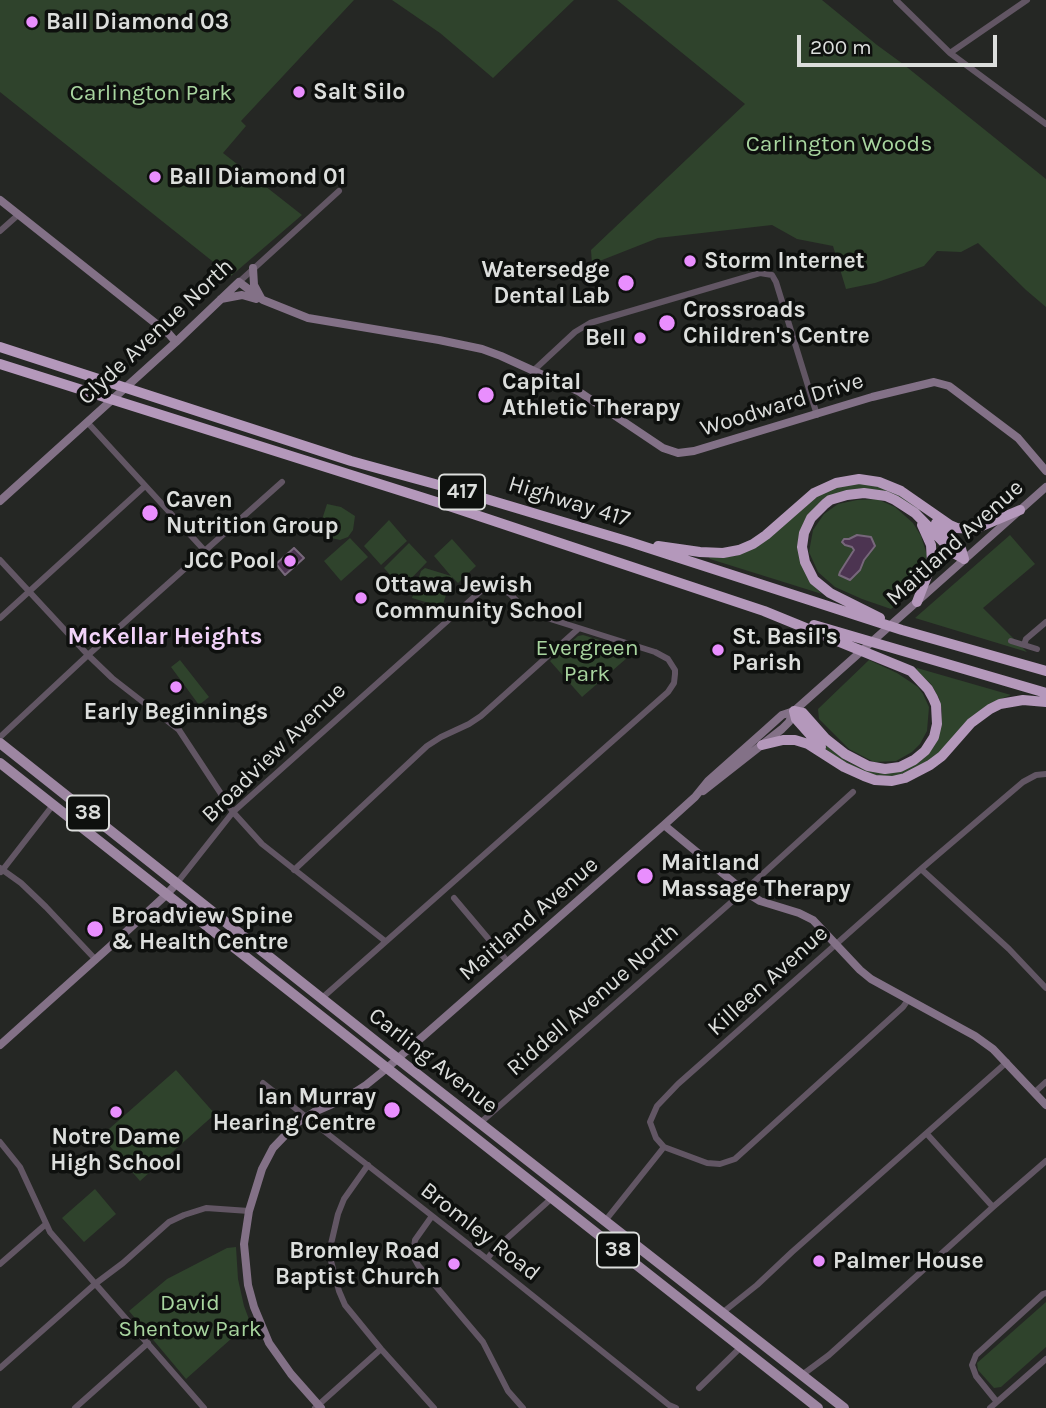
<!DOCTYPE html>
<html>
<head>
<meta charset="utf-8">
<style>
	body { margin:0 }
	#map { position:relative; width:1046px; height:1408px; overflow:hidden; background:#252724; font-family:Karla,sans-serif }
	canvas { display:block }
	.scale { position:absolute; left:797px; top:35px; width:200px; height:32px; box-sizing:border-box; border:4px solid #dcdedc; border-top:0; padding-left:9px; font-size:21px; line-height:24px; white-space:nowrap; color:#dcdedc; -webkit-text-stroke:5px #0e100e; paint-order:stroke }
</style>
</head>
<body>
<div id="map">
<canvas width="1046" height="1408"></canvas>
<div class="scale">200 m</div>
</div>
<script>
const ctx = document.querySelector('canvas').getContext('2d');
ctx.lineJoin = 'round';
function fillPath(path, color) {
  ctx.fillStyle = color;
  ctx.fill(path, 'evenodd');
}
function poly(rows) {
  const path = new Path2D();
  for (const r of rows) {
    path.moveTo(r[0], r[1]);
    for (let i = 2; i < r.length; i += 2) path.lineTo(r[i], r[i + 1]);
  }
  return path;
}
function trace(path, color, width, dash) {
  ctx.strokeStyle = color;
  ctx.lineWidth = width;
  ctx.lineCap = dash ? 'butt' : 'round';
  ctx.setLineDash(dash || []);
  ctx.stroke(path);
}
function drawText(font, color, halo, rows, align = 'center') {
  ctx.font = font + ' Karla,sans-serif';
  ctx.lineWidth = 7;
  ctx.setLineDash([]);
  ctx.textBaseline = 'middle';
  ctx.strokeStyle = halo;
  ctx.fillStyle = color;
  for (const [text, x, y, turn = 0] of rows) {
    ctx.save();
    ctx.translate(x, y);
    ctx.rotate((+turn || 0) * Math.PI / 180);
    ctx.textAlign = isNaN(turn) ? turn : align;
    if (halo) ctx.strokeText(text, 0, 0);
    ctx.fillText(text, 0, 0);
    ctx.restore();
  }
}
fillPath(poly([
	[0,0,354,0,241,121,246,126,223,153,302,215,231,276,0,92],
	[392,0,574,0,493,78,440,33],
	[617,0,822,0,877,45,903,64,1046,179,1046,307,1026,290,978,243,961,252,937,251,924,266,875,283,846,289,833,246,797,239,772,225,658,238,592,264,591,250,745,104],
	[852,484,868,484,891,489,921,510,919,513,854,490,803,524,813,585,822,594,710,559,709,557,736,556,811,498,827,490],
	[877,499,895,507,913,523,921,536,927,555,924,570,919,582,908,595,891,609,862,599,835,587,818,572,809,552,813,530,824,514,838,504,857,500],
	[327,504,341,507,355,516,353,530,348,537,340,540,322,536,318,532],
	[389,520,407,541,381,565,364,546],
	[1010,535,1035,564,983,608,1027,652,915,618],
	[350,538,368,557,341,581,324,561],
	[452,539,476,566,458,583,452,577,442,607,412,598,421,571,425,568,451,576,434,556],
	[409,543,427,562,402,588,384,568],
	[583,635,635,651,582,697,550,661,578,636],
	[180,660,209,697,199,705,171,667],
	[869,660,897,673,918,687,923,694,929,707,927,731,920,744,912,752,896,761,874,762,849,749,819,719,818,709],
	[917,668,1011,695,1001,699,932,760,902,776,871,776,836,759,822,745,810,727,831,749,848,762,861,768,896,772,941,728,942,711,939,698,931,684,916,670],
	[176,1070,215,1114,140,1181,101,1136],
	[95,1189,116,1214,84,1242,62,1218],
	[236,1247,238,1279,244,1306,250,1322,186,1379,129,1311,167,1279,227,1248],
	[1046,1302,1046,1347,1001,1387,994,1388,978,1370,977,1363]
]), '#2f432c');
const water = poly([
	[857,535,871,537,875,546,864,560,860,570,850,580,839,575,840,572,854,550,852,547,845,545,842,542,844,539,849,539,857,535],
	[294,548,304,558,285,575,276,564,294,548]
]);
fillPath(water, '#4c3451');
trace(water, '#77677b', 2);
trace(poly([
	[896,0,950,53,1046,124],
	[950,53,1027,0],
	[0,231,18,215],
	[239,282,339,191],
	[533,371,575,332,590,323,760,273,772,275,776,282,817,415],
	[87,422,205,551],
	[0,560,88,655,112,678,179,730,233,812,262,844,385,941],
	[0,618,145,486],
	[1011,641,1037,649],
	[1024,645,1026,639,1046,622],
	[0,737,88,655,282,482],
	[0,868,21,883,46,907,96,960],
	[921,869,1009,949,1046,988],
	[294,870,427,746,441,737,469,724,481,716,578,629],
	[1,872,53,805],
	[177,883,233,812,482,590,491,585,498,587,510,594,528,612,655,652,668,659,675,670,675,674,674,683,668,692,322,998],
	[454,898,508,962],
	[908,1000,903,1007,735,1159,720,1164,707,1163,664,1147,656,1138,650,1122,657,1106,678,1084,921,869,1023,782,1036,775,1046,774],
	[263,1083,487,1259,669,1405,676,1408],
	[1035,1092,1046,1082],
	[480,1123,744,891,853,792],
	[927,1134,993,1207],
	[0,1142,20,1167,50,1232,204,1408],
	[368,1165,344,1199,338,1214,331,1244,331,1261,339,1291,345,1305,381,1349,434,1408],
	[432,1216,415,1240,413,1256,418,1265,483,1342,508,1391,523,1408],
	[605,1221,664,1147],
	[487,1259,494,1250,552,1198],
	[0,1264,46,1224],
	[722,1313,757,1285,792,1252,1007,1062],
	[0,1368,95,1284,123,1263,169,1222,184,1215,206,1208,249,1211],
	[802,1375,829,1355,993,1207,1046,1161],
	[699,1388,741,1347],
	[997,1402,976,1376,972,1365,976,1355,1043,1294,1046,1293],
	[75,1408,148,1343],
	[315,1408,381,1349],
	[990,1408,1046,1359]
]), '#625664', 6);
trace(poly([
	[0,200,169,334,176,342],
	[253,268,254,285,261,298],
	[221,299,242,295,256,299],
	[0,501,176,342,239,282,263,300,308,318,439,340,482,349,501,356,578,391,663,448,678,453,694,451,872,397,934,382,949,386,1018,438,1046,471],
	[703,791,782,729,789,722,794,711],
	[664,825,744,891,760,901,799,913,813,920,860,970,871,979,975,1036,993,1049,1046,1105],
	[0,1045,115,942,166,895,177,883],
	[321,1408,291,1374,269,1343,254,1307,248,1285,244,1244,249,1211,262,1169,273,1148,297,1123,314,1112,346,1098,366,1085,387,1068,664,825,695,797,708,781,762,733,782,715,794,711,1046,487]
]), '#837187', 8);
trace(poly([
	[0,743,398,1059,844,1408],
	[0,763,818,1408]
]), '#9d86a2', 10);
trace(poly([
	[0,347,351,461,446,487,630,542,902,630,1046,671],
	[0,364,446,505,764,611,911,671,928,689,933,698,936,705,937,724,934,737,925,751,914,760,900,767,885,769,868,766,845,754,826,739,803,713,794,711],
	[936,523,961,549,964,559],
	[658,546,700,552,723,553,739,550,753,544,766,535,814,493,836,483,859,479,879,482,901,491,950,525,957,528,975,529,1020,510],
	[917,602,932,563,931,545,922,525],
	[880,618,830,593,814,580,805,562,802,547,804,533,811,518,825,504,830,500,847,495,864,493,886,496,895,500,915,513,955,554,964,559],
	[814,625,1046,693],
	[794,711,796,719,821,747],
	[762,745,783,740,795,740,808,744,844,767,864,776,875,780,892,781,905,778,930,765,942,756,971,723,990,709,1000,704,1023,700,1046,702]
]), '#b498bb', 10);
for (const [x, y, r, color] of [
	[32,22,7,"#e98efe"],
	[299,92,7,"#e98efe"],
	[155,177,7,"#e98efe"],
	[690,261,7,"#e98efe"],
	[626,283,9,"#e98efe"],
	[667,323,9,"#e98efe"],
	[640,338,7,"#e98efe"],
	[486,395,9,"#e98efe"],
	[150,513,9,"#e98efe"],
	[290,561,7,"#e98efe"],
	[361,598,7,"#e98efe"],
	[718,650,7,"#e98efe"],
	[176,687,7,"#e98efe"],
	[645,876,9,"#e98efe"],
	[95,929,9,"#e98efe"],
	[392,1110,9,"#e98efe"],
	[116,1112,7,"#e98efe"],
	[819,1261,7,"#e98efe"],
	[454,1264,7,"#e98efe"]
]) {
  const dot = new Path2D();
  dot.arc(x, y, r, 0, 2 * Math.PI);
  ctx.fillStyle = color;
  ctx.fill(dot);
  trace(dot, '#0e100e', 2.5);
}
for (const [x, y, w] of [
	[462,492,46],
	[88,813,42],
	[618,1250,42]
]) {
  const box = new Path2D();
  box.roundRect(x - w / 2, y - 17.5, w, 35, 5);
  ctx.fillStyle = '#0e100e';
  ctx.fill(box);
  trace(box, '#dcdedc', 2);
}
drawText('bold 21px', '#dcdedc', null, [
	["417",462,492],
	["38",88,813],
	["38",618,1250]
]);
drawText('bold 23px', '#dcdedc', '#0e100e', [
	["Ball Diamond 03",46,22],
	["Salt Silo",313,92],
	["Ball Diamond 01",169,177],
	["Storm Internet",704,261],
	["Watersedge",610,270,"right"],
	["Dental Lab",610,296,"right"],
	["Crossroads",683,310],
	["Children's Centre",683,336],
	["Bell",626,338,"right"],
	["Capital",502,382],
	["Athletic Therapy",502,408],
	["Caven",166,500],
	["Nutrition Group",166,526],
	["JCC Pool",276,561,"right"],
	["Ottawa Jewish",375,585],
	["Community School",375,611],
	["St. Basil's",732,637],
	["Parish",732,663],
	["Early Beginnings",176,712,"center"],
	["Maitland",661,863],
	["Massage Therapy",661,889],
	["Broadview Spine",111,916],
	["& Health Centre",111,942],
	["Ian Murray",376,1097,"right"],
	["Hearing Centre",376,1123,"right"],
	["Notre Dame",116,1137,"center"],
	["High School",116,1163,"center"],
	["Bromley Road",440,1251,"right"],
	["Baptist Church",440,1277,"right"],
	["Palmer House",833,1261]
], 'left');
drawText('23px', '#a8d59f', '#0e100e', [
	["Carlington Park",151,93],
	["Carlington Woods",839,144],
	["Evergreen",587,648],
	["Park",587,674],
	["David",190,1303],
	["Shentow Park",190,1329]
]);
drawText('23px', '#dcdedc', '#0e100e', [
	["Clyde Avenue North",156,332,-43],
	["Woodward Drive",782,405,-17],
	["Highway 417",569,502,17],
	["Maitland Avenue",955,543,-42],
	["Broadview Avenue",274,753,-44],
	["Maitland Avenue",529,919,-41],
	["Killeen Avenue",768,981,-42],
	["Riddell Avenue North",593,1000,-41],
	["Carling Avenue",433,1061,38],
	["Bromley Road",480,1232,38]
]);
drawText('bold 24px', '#f2d3f9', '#0e100e', [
	["McKellar Heights",165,637]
]);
</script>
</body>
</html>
